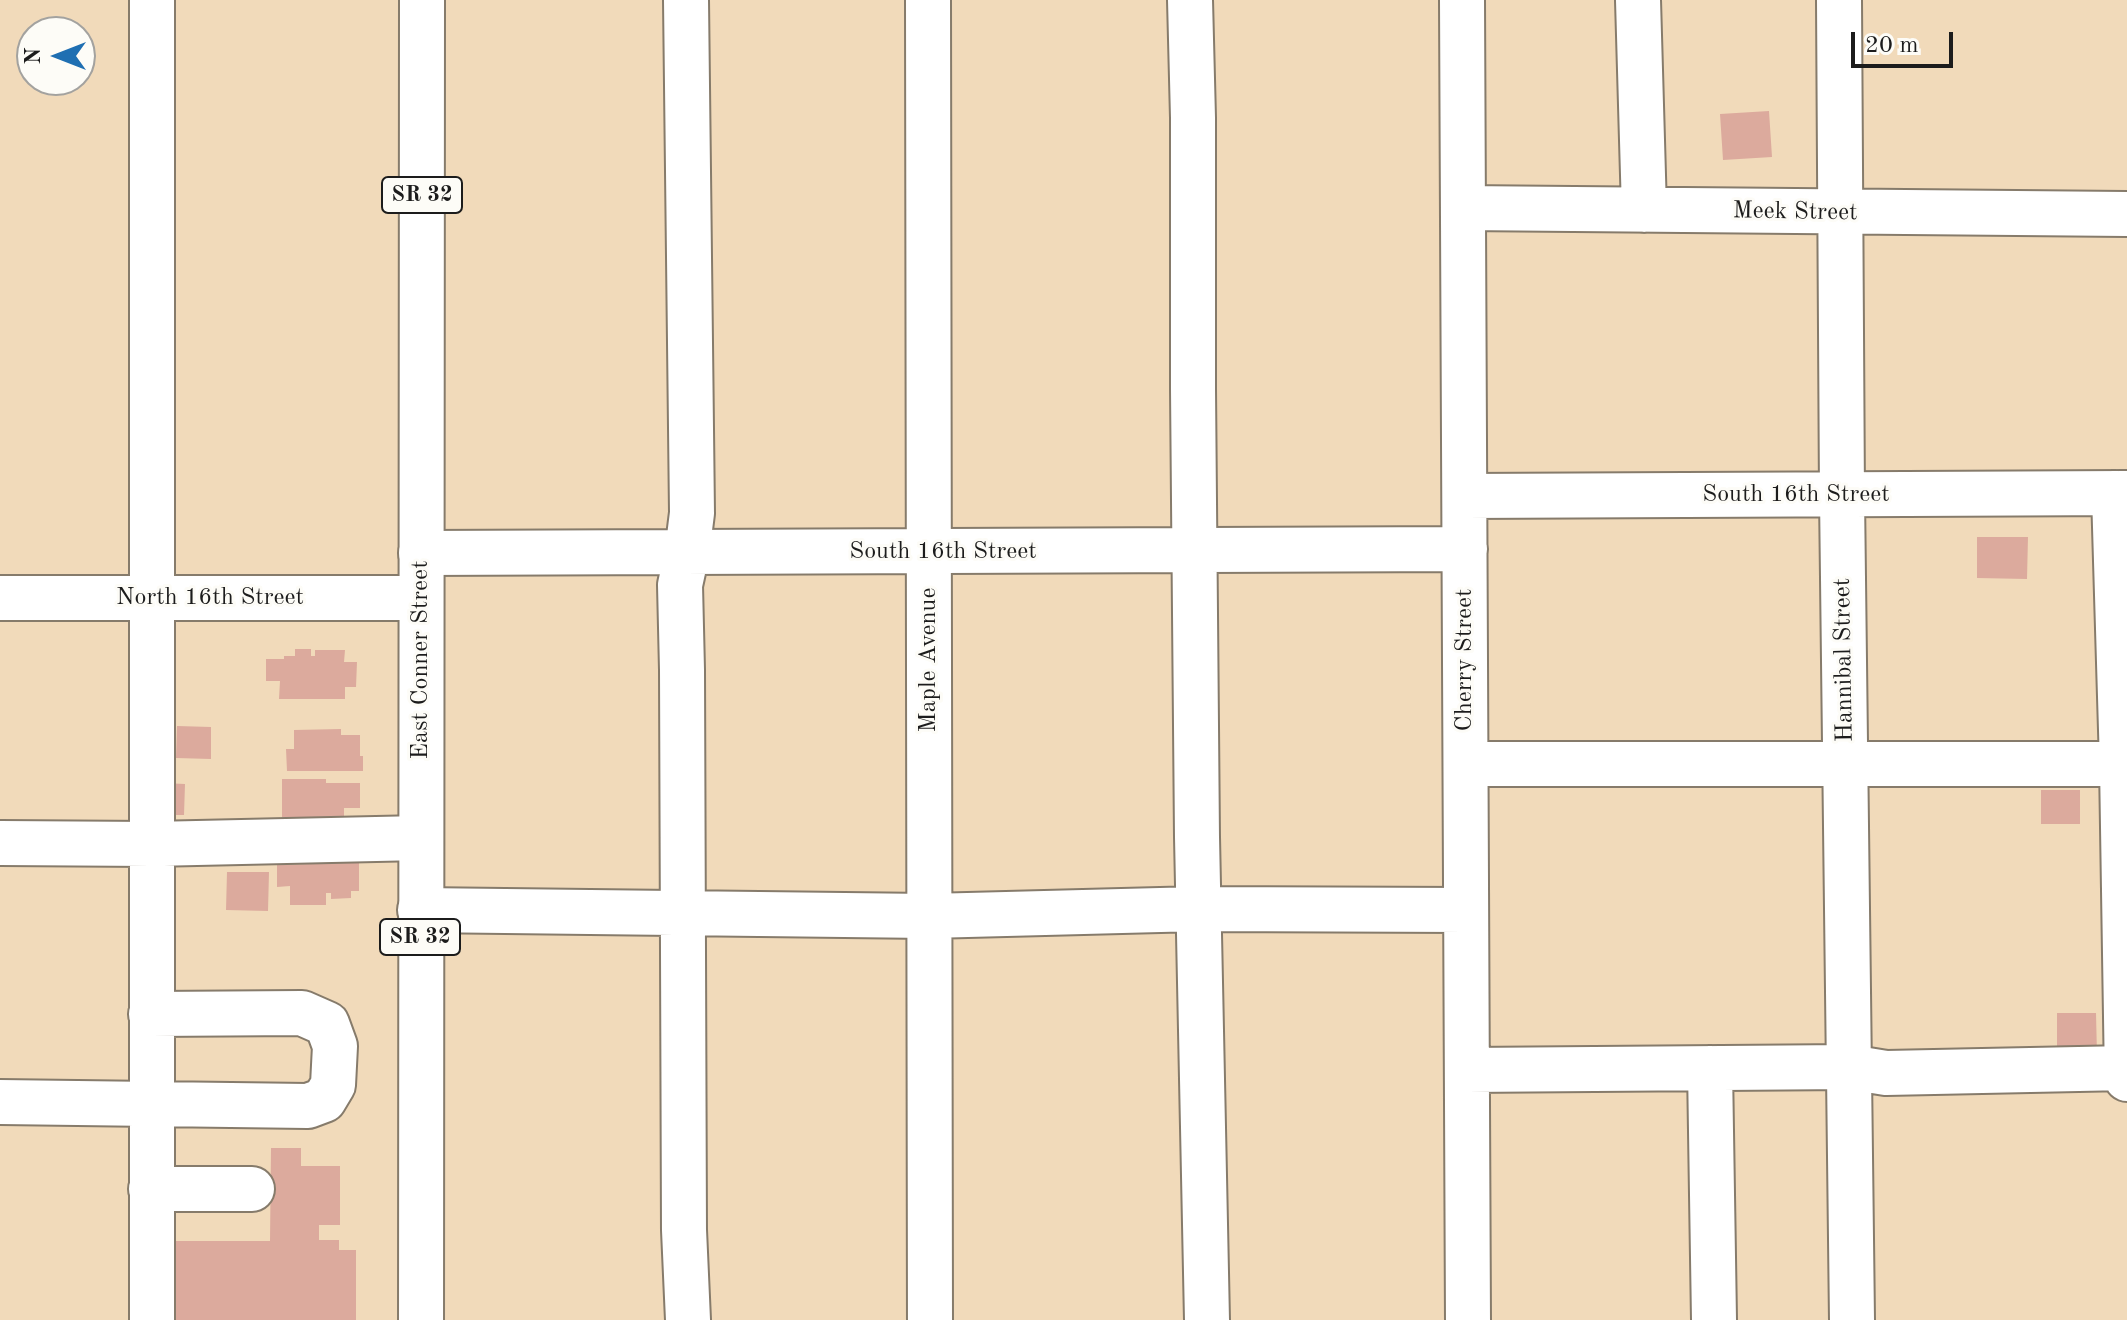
<!DOCTYPE html>
<html>
<head>
<meta charset="utf-8">
<style>
	body { margin:0 }
	#map { position:relative; width:2127px; height:1320px; overflow:hidden; background:#f1daba; font-family:"Old Standard TT",serif }
	canvas { display:block }
	.north { position:absolute; left:16px; top:16px; width:80px; height:80px; box-sizing:border-box; background:#fdfcf7; border:2px solid #a3a29f; border-radius:50%; rotate:270deg; font-size:22px; font-weight:700; line-height:32px; text-align:center; color:#1c1c1c }
	.north::after { content:''; display:block; margin:auto; width:28px; height:36px; background:#1f6fb2; clip-path:polygon(50% 0,100% 100%,50% 72%,0 100%) }
	.scale { position:absolute; left:1851px; top:32px; width:102px; height:36px; box-sizing:border-box; border:4px solid #1c1c1c; border-top:0; padding-left:10px; font-size:24px; line-height:28px; white-space:nowrap; color:#1c1c1c; -webkit-text-stroke:6px #fdfcf7; paint-order:stroke }
</style>
</head>
<body>
<div id="map">
<canvas width="2127" height="1320"></canvas>
<div class="north">N</div>
<div class="scale">20 m</div>
</div>
<script>
const ctx = document.querySelector('canvas').getContext('2d');
ctx.lineJoin = 'round';
function fillPath(path, color) {
  ctx.fillStyle = color;
  ctx.fill(path, 'evenodd');
}
function poly(rows) {
  const path = new Path2D();
  for (const r of rows) {
    path.moveTo(r[0], r[1]);
    for (let i = 2; i < r.length; i += 2) path.lineTo(r[i], r[i + 1]);
  }
  return path;
}
function trace(path, color, width, dash) {
  ctx.strokeStyle = color;
  ctx.lineWidth = width;
  ctx.lineCap = dash ? 'butt' : 'round';
  ctx.setLineDash(dash || []);
  ctx.stroke(path);
}
function drawText(font, color, halo, rows, align = 'center') {
  ctx.font = font + ' "Old Standard TT",serif';
  ctx.lineWidth = 6;
  ctx.setLineDash([]);
  ctx.textBaseline = 'middle';
  ctx.strokeStyle = halo;
  ctx.fillStyle = color;
  for (const [text, x, y, turn = 0] of rows) {
    ctx.save();
    ctx.translate(x, y);
    ctx.rotate((+turn || 0) * Math.PI / 180);
    ctx.textAlign = isNaN(turn) ? turn : align;
    if (halo) ctx.strokeText(text, 0, 0);
    ctx.fillText(text, 0, 0);
    ctx.restore();
  }
}
fillPath(poly([
	[1769,111,1772,157,1723,160,1720,114],
	[1977,537,2028,537,2027,579,1977,578],
	[295,649,311,649,311,656,315,656,315,650,345,650,344,662,357,662,356,687,345,687,345,699,279,699,280,681,266,681,266,659,284,659,284,656,295,656],
	[177,726,211,727,211,759,176,758],
	[341,729,341,735,360,735,360,756,363,756,363,771,287,771,286,749,294,749,294,730],
	[282,779,326,779,326,783,360,783,360,808,344,808,344,823,282,817],
	[162,783,185,784,184,815,161,815],
	[2041,790,2080,790,2080,824,2041,824],
	[310,848,359,848,359,891,351,891,351,898,331,899,331,893,326,893,326,905,290,905,290,886,277,887,277,865,310,864],
	[227,872,269,872,268,911,226,910],
	[2057,1013,2096,1013,2097,1055,2057,1056],
	[271,1148,301,1148,301,1166,340,1166,340,1225,319,1225,319,1240,339,1240,339,1250,356,1250,356,1320,163,1320,164,1241,270,1241]
]), '#dcaa9d');
const minor = poly([
	[686,0,692,513,687,553,680,585,682,670,684,1230,688,1320],
	[928,0,930,1320],
	[1190,0,1193,118,1193,389,1197,837,1207,1320],
	[1462,0,1468,1320],
	[1638,0,1644,210],
	[1839,0,1842,496,1852,1320],
	[1463,208,2127,214],
	[2114,493,2122,764,2127,1079],
	[1465,496,2127,493],
	[421,553,1465,549],
	[0,598,421,598],
	[1466,764,2127,764],
	[0,843,152,844,421,838],
	[420,910,929,916,1199,909,1466,910],
	[1710,1068,1714,1320],
	[1467,1070,1849,1067,1886,1073,2127,1068],
	[0,1102,308,1106,324,1100,333,1085,335,1046,327,1024,302,1013,151,1014],
	[151,1189,252,1189],
	[152,1320,152,0]
]);
const major = poly([
	[421,1320,422,0]
]);
trace(minor, '#867b6b', 48);
trace(major, '#867b6b', 48);
trace(minor, '#fff', 44);
trace(major, '#fff', 44);
for (const [x, y, w] of [
	[422,195,80],
	[420,937,80]
]) {
  const box = new Path2D();
  box.roundRect(x - w / 2, y - 18, w, 36, 6);
  ctx.fillStyle = '#fdfcf7';
  ctx.fill(box);
  trace(box, '#1c1c1c', 2);
}
drawText('bold 22px', '#1c1c1c', null, [
	["SR 32",422,195],
	["SR 32",420,937]
]);
drawText('24px', '#1c1c1c', '#fdfcf7', [
	["Meek Street",1795,212,1],
	["South 16th Street",1796,495],
	["South 16th Street",943,552],
	["North 16th Street",210,598],
	["East Conner Street",421,660,-90],
	["Maple Avenue",929,660,-90],
	["Cherry Street",1465,660,-90],
	["Hannibal Street",1844,660,-91]
]);
</script>
</body>
</html>
